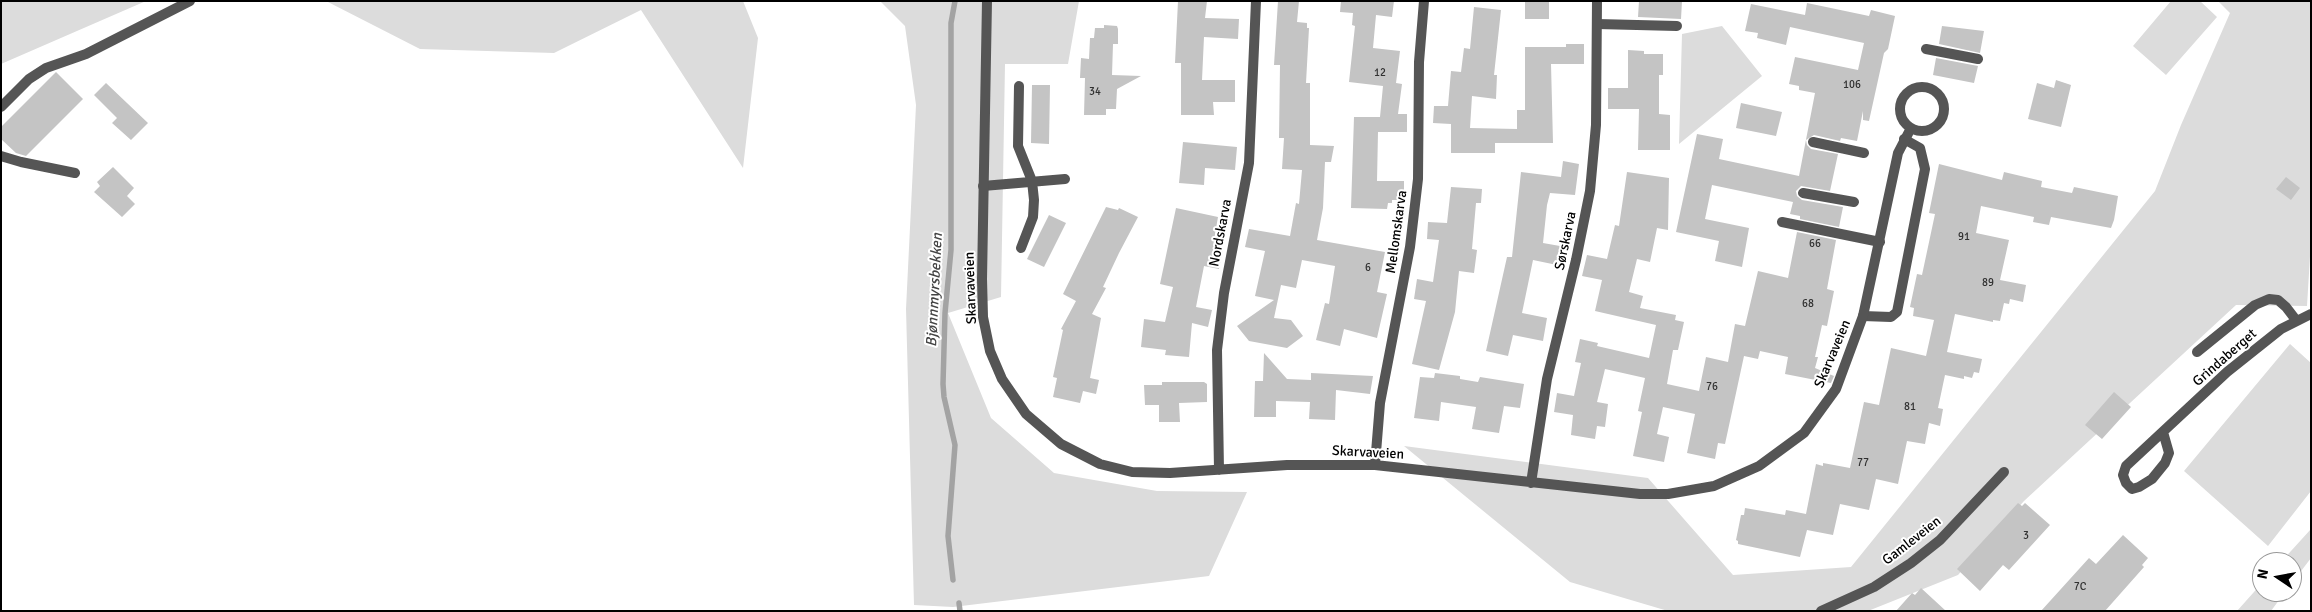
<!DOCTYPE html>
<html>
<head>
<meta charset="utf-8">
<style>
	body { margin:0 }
	#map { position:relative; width:2312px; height:612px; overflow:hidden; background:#fff; font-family:Signika,sans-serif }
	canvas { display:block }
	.frame { position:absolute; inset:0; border:2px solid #000; pointer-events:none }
	.north { position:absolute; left:2252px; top:552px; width:50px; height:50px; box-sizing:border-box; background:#fff; border:1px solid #999; border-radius:50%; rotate:282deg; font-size:14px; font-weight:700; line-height:20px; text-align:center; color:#000 }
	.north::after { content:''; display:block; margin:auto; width:18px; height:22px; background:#000; clip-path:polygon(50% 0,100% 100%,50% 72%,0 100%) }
</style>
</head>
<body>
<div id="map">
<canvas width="2312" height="612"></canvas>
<div class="frame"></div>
<div class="north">N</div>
</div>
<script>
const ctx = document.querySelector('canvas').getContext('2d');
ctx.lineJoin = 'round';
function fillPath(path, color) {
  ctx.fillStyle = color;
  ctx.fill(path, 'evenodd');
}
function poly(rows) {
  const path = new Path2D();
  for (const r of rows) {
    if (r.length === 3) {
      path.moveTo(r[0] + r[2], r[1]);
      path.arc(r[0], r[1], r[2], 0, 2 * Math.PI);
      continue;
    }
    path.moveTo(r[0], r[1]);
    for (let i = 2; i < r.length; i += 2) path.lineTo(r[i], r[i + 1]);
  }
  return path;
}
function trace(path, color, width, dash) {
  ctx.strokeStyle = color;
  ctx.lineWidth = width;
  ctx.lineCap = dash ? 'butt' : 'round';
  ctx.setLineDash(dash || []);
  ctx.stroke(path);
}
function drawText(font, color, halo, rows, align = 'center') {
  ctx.font = font + ' Signika,sans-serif';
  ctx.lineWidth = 4;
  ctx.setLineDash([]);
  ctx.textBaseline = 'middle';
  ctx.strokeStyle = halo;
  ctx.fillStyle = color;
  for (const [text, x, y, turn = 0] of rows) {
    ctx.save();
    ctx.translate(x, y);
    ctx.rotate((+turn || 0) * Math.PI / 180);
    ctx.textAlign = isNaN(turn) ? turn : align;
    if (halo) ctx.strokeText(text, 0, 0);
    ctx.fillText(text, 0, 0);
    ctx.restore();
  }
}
fillPath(poly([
	[1,1,146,1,1,64],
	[326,1,743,1,758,38,743,168,641,10,554,53,420,49],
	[880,1,1079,1,1068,64,1005,64,1001,297,948,313,991,418,1054,473,1157,491,1247,492,1209,576,953,607,914,605,906,309,916,105,905,26],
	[2171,1,2200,1,2217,17,2166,75,2133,46],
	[2218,1,2311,1,2311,240,2307,306,2236,305,2024,501,1958,575,1868,611,1668,611,1570,582,1404,446,1648,478,1733,575,1851,567,2155,191,2181,125,2230,13],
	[1722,26,1762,76,1679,144,1682,34],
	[2290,344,2311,363,2311,491,2268,546,2184,471],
	[2311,529,2311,558,2292,583,2292,562,2281,562],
	[2262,583,2262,592,2285,592,2271,611,2237,611]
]), '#dcdcdc');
trace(poly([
	[953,580,948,536,955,445,944,397,943,384,945,313,951,250,951,23,955,1],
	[959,603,960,611]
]), '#a3a3a3', 5.5);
fillPath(poly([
	[1178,1,1207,1,1205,18,1239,19,1238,39,1204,37,1202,80,1235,80,1235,102,1213,102,1214,115,1181,115,1181,63,1175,63],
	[1278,1,1299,1,1297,22,1307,23,1307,28,1309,28,1306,83,1310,83,1310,145,1334,146,1331,162,1325,162,1323,208,1317,240,1385,252,1377,292,1387,294,1377,338,1344,329,1340,346,1316,340,1325,303,1329,304,1335,266,1302,260,1296,288,1281,285,1274,318,1291,320,1303,336,1287,348,1249,341,1237,326,1274,300,1255,296,1265,251,1245,247,1249,229,1290,236,1296,203,1299,204,1302,170,1282,169,1284,138,1279,138,1280,65,1274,65],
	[1341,1,1394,1,1392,17,1376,15,1373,48,1400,51,1396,83,1402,84,1398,114,1407,114,1407,132,1378,132,1377,181,1404,181,1404,200,1392,200,1392,203,1388,203,1387,209,1351,208,1354,117,1380,117,1383,86,1349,82,1355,26,1352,25,1353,13,1340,12],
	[1525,1,1549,1,1549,19,1525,19],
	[1639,1,1682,1,1681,19,1638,17],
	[1807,3,1869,16,1871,10,1895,16,1888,49,1884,53,1869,121,1863,120,1863,111,1857,141,1841,138,1840,141,1814,135,1806,140,1807,145,1811,149,1838,154,1830,191,1801,186,1796,191,1797,196,1802,200,1843,207,1839,227,1800,219,1800,216,1790,214,1793,202,1712,185,1705,219,1749,228,1742,267,1715,261,1719,241,1676,232,1697,134,1723,139,1719,159,1799,176,1815,93,1799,90,1799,86,1789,84,1795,57,1858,70,1864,43,1790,27,1786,45,1757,38,1758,33,1745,31,1751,4,1805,15],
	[1474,7,1501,10,1494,75,1497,75,1496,99,1472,96,1470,128,1517,129,1517,110,1525,110,1525,47,1566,47,1566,44,1584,44,1584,64,1551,64,1553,143,1495,143,1495,153,1451,153,1451,124,1433,123,1434,106,1448,106,1451,71,1461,72,1464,48,1470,49],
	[1104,25,1117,26,1118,29,1118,44,1113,44,1112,75,1141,76,1117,89,1116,109,1106,109,1106,115,1084,115,1085,78,1080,78,1081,58,1089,59,1090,38,1094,38,1095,28,1104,28],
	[1942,26,1984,31,1980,53,1939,44],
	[1628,50,1644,51,1644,54,1663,54,1663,75,1659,75,1659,114,1670,115,1670,150,1638,150,1639,109,1608,109,1608,88,1628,88],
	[1936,58,1978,66,1974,83,1933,75],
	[56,72,83,99,26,156,16,153,1,139,1,127],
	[2056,80,2071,85,2061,127,2028,119,2037,83,2054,88],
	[106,83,148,123,131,140,112,123,117,118,94,95],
	[1032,85,1050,85,1049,144,1031,143],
	[1741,103,1782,112,1776,136,1736,128],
	[1183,142,1237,147,1235,170,1205,168,1204,185,1179,183],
	[1563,161,1579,164,1575,195,1550,193,1547,205,1543,243,1560,246,1557,265,1533,260,1522,313,1547,318,1543,341,1513,335,1508,356,1486,351,1507,257,1512,257,1521,172,1561,177],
	[1939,164,2002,180,2004,172,2042,181,2041,187,2072,193,2074,187,2118,196,2114,220,2111,228,2051,217,2049,225,2033,222,2034,217,1981,206,1976,233,2009,240,2000,280,2026,285,2023,302,2010,299,2009,304,2004,303,2000,321,1993,320,1993,322,1955,314,1947,352,1982,359,1979,373,1974,372,1972,378,1964,376,1964,379,1945,375,1938,408,1943,409,1940,426,1929,423,1925,444,1907,441,1898,484,1876,479,1869,510,1840,504,1833,535,1807,530,1800,557,1738,544,1738,541,1736,540,1741,515,1744,515,1745,508,1785,515,1786,510,1806,514,1816,464,1823,466,1823,463,1850,468,1864,402,1879,405,1891,348,1926,356,1934,320,1913,316,1914,308,1910,307,1917,274,1922,275,1935,214,1929,213],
	[113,167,134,188,127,196,135,204,122,217,94,192,100,186,97,182],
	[1627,172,1669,178,1668,230,1657,228,1650,262,1637,259,1629,292,1643,296,1640,308,1676,315,1675,320,1684,322,1678,350,1673,350,1667,384,1699,391,1706,357,1728,362,1735,324,1745,326,1758,271,1788,278,1797,232,1836,240,1827,289,1834,291,1827,326,1822,325,1815,357,1818,357,1815,368,1834,376,1831,383,1785,374,1788,357,1760,351,1758,359,1744,356,1725,444,1718,443,1715,459,1687,453,1695,414,1663,407,1657,434,1669,437,1664,462,1633,456,1642,412,1638,411,1645,378,1605,369,1597,402,1608,404,1605,427,1597,426,1595,439,1571,435,1573,415,1554,412,1557,393,1574,396,1581,363,1575,362,1580,339,1598,343,1597,346,1649,358,1656,325,1595,311,1602,280,1582,276,1587,255,1607,259,1615,225,1619,226],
	[2286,177,2300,188,2291,200,2276,189],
	[1451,187,1482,189,1481,203,1476,203,1472,249,1477,250,1474,273,1459,271,1455,312,1439,370,1412,364,1426,301,1414,299,1417,279,1433,282,1439,240,1427,239,1428,222,1447,223],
	[1106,207,1118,210,1119,208,1138,217,1119,253,1103,287,1106,288,1092,314,1101,318,1090,378,1099,380,1096,394,1083,391,1080,403,1053,397,1057,378,1053,377,1063,330,1061,329,1076,301,1063,294],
	[1176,208,1218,217,1213,246,1223,247,1219,269,1204,266,1196,307,1212,310,1208,327,1192,323,1189,357,1165,355,1166,350,1141,347,1144,319,1165,322,1173,287,1160,284],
	[1049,215,1066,223,1044,267,1027,259],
	[1264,353,1287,379,1311,380,1311,373,1373,376,1370,394,1336,390,1335,420,1309,419,1310,402,1276,401,1276,417,1254,417,1255,381,1263,381],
	[1435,373,1460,376,1460,379,1478,382,1480,377,1524,384,1520,408,1504,406,1499,433,1472,429,1476,407,1441,402,1439,421,1414,418,1420,377,1434,378],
	[1162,382,1204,382,1207,384,1207,402,1179,403,1180,422,1159,422,1159,405,1145,405,1144,385,1162,385],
	[2114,392,2131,407,2102,439,2085,425],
	[2018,503,2022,506,2025,503,2050,525,2009,570,2003,565,1980,591,1957,569],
	[2123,535,2148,558,2142,565,2144,567,2105,611,2041,611,2089,558,2096,564],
	[1921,588,1946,611,1896,611,1912,593,1915,595]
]), '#c4c4c4');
trace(poly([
	[1597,24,1677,26],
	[1926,49,1978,59],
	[1019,86,1018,146,1032,181,1034,200,1033,217,1021,248],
	[1,107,29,79,46,68,86,54,190,1],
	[1813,142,1864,153],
	[1,156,21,162,75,173],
	[983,186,1065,179],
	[1803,193,1854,202],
	[1782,222,1880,242],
	[1863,316,1891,317,1897,312,1925,169,1920,148,1904,139],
	[2197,352,2255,305,2269,299,2278,300,2286,307,2296,320]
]), '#555', 10);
trace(poly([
	[987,1,982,279,983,317,990,351,1002,379,1026,414,1061,444,1100,464,1132,472,1170,473,1287,465,1375,465,1640,494,1668,494,1714,486,1759,466,1804,433,1836,389,1863,316,1898,153,1911,128],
	[1922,109,22],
	[2163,432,2169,453,2165,463,2152,479,2139,487,2132,489,2126,483,2123,475,2126,466,2227,372,2281,329,2311,314],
	[1375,465,1380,403,1410,247,1418,179,1419,62,1424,1],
	[1219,470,1217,350,1224,293,1249,163,1256,1],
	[1531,483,1547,379,1576,260,1590,191,1596,125,1597,1],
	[1821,611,1874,587,1911,563,1940,540,2004,472]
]), '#555', 10);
drawText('11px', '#313131', null, [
	["12",1380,73],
	["106",1852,85],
	["34",1095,92],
	["91",1964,237],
	["66",1815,244],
	["6",1368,268],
	["89",1988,283],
	["68",1808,304],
	["76",1712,387],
	["81",1910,407],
	["77",1863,463],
	["3",2026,536],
	["7C",2080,587]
]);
drawText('14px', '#000', '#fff', [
	["Mellomskarva",1397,232,-82],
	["Nordskarva",1221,233,-79],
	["Sørskarva",1566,241,-78],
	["Skarvaveien",971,288,-92],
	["Skarvaveien",1833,354,-67],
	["Grindaberget",2225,358,-41],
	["Skarvaveien",1368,453,3],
	["Gamleveien",1912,541,-38]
]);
drawText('italic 15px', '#444', '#fff', [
	["Bjønnmyrsbekken",935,290,-87]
]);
</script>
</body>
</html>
